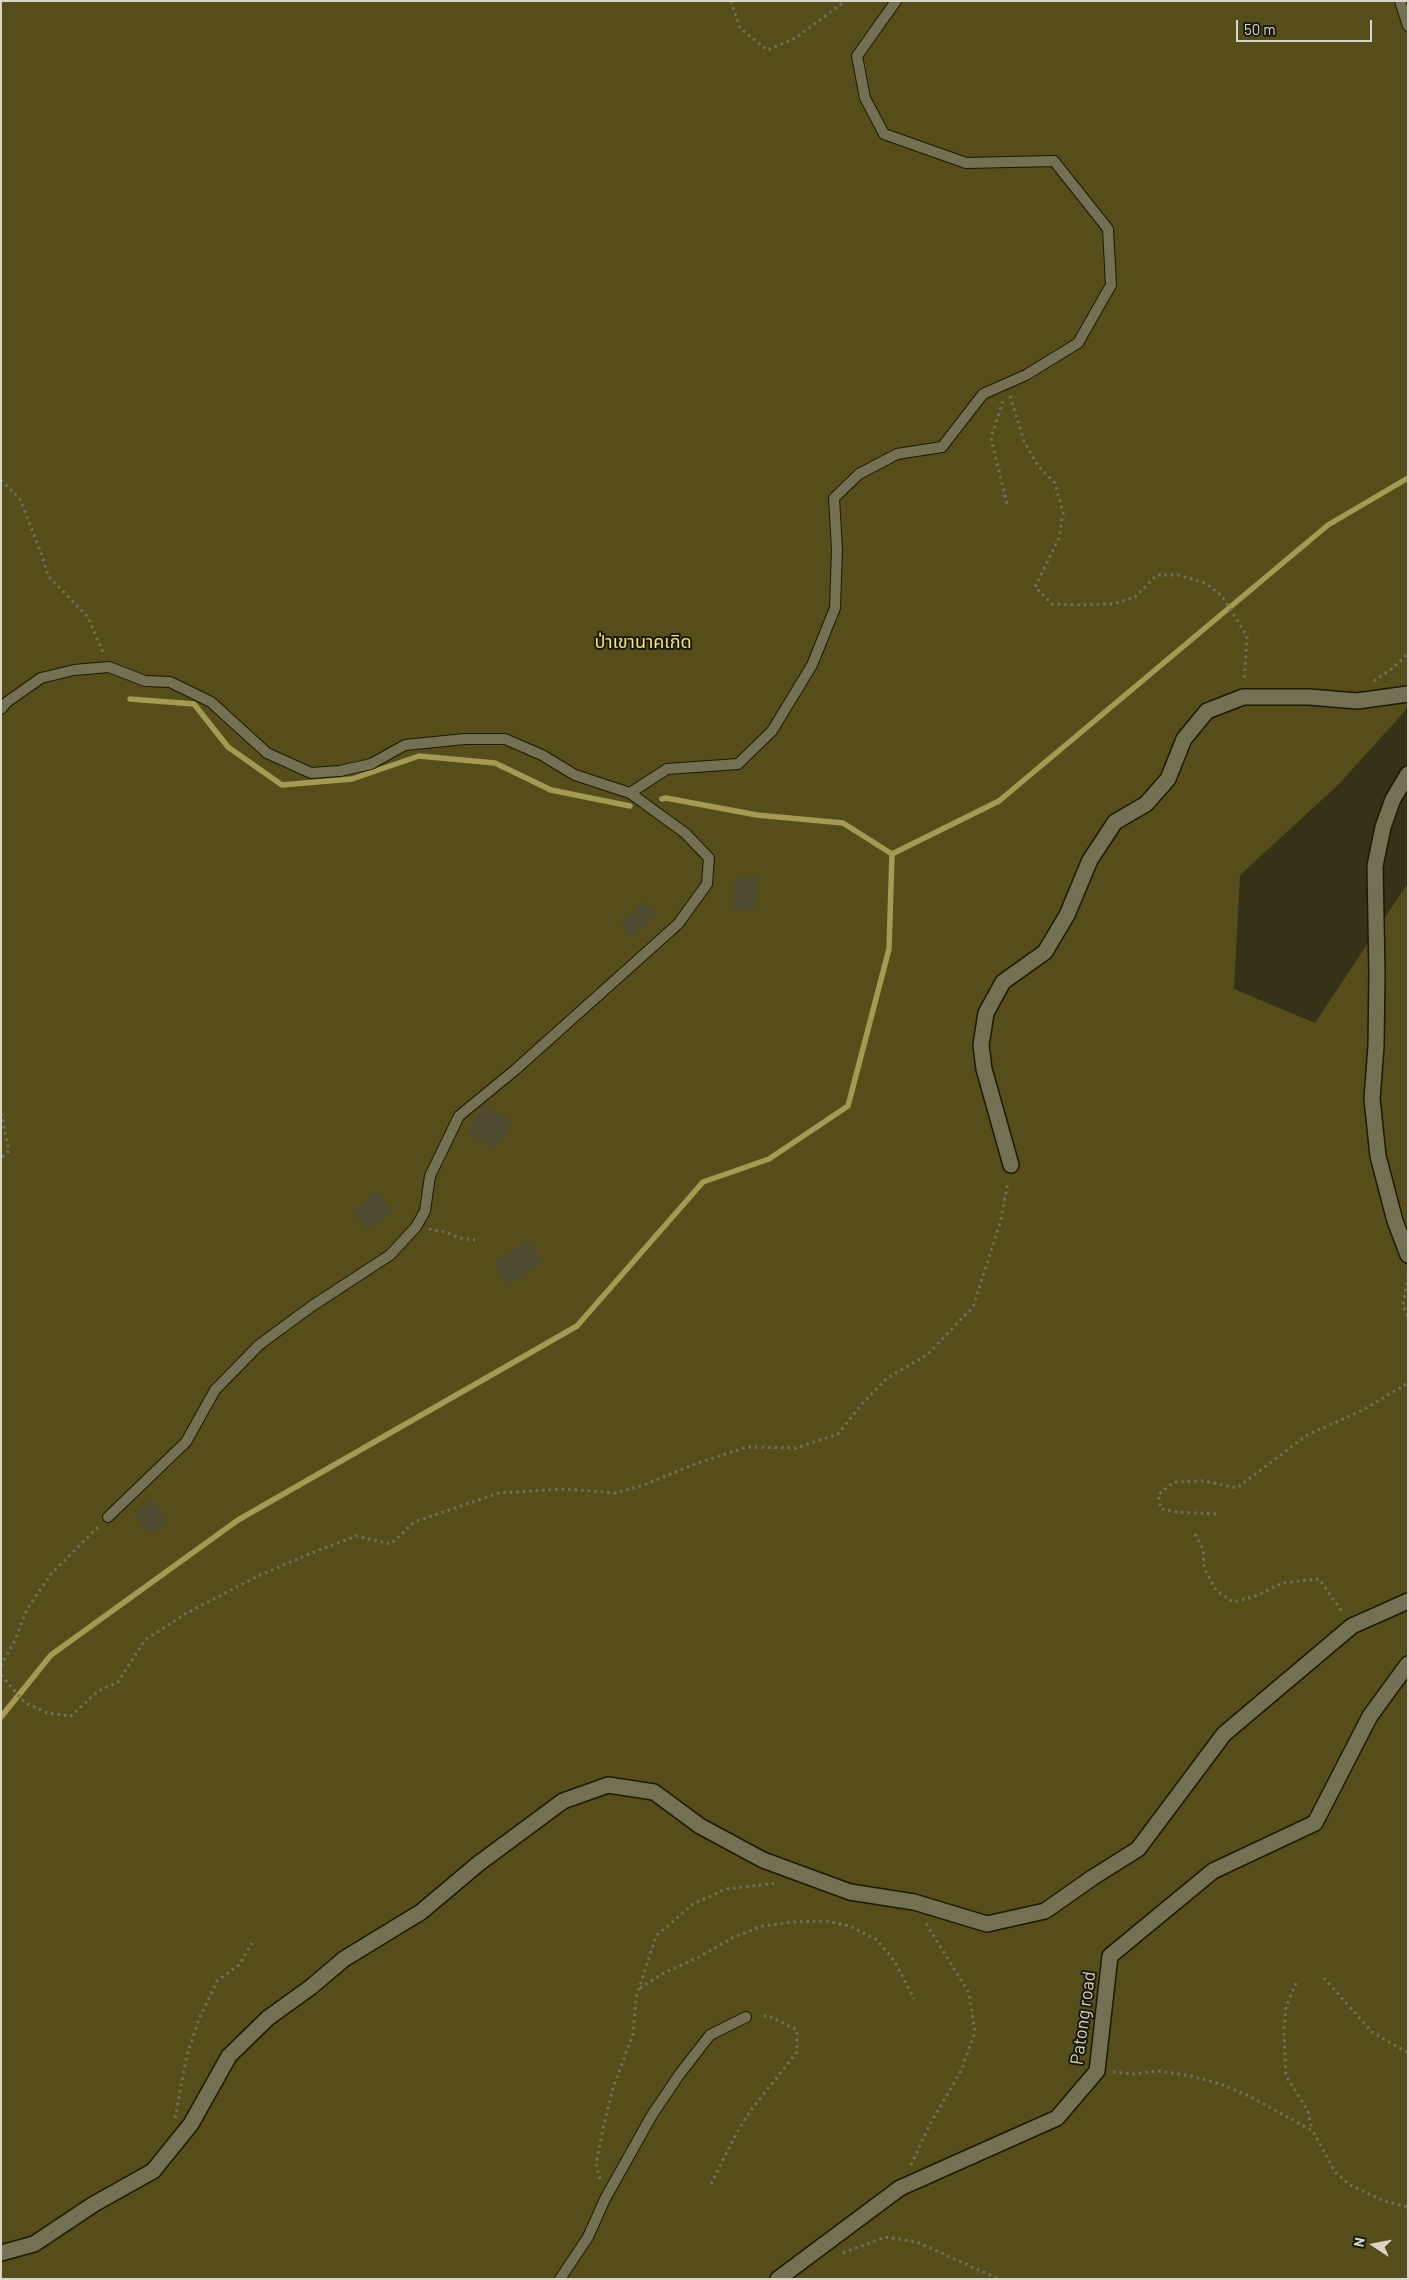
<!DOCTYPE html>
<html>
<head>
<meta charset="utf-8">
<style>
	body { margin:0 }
	#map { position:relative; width:1409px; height:2280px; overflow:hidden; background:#363217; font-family:Barlow,sans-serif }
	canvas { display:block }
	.frame { position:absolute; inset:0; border:2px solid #d8d6c6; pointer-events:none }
	.north { position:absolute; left:1349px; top:2220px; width:50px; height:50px; -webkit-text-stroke:4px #1b190e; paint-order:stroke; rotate:281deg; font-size:14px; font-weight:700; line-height:20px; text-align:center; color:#d8d6c6 }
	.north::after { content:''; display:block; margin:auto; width:18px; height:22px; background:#d8d6c6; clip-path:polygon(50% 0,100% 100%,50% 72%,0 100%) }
	.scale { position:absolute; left:1236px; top:20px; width:136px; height:22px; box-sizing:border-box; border:2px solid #d8d6c6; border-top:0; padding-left:6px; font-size:15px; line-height:18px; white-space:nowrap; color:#d8d6c6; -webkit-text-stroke:4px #1b190e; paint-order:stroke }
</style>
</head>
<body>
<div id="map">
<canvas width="1409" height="2280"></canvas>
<div class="frame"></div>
<div class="north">N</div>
<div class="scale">50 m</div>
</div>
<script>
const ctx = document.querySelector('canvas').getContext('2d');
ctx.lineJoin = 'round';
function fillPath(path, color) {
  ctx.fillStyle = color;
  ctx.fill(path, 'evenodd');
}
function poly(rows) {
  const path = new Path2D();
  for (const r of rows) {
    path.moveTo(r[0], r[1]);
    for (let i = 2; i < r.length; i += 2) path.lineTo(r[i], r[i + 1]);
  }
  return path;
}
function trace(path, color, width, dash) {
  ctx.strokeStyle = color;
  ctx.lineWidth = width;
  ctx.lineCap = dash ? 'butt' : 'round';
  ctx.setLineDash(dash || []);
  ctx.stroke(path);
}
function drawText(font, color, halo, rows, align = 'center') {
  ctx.font = font + ' Barlow,"Noto Sans Thai",sans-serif';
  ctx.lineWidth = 4;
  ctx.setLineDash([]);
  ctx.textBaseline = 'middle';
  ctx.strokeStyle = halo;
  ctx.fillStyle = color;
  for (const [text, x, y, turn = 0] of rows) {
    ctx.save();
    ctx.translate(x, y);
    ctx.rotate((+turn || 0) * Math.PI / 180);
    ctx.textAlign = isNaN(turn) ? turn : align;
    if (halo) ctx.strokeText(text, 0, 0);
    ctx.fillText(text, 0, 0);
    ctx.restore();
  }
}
fillPath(poly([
	[1,1,1408,1,1408,705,1405,711,1338,785,1240,875,1234,989,1315,1023,1408,883,1408,2279,1,2279]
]), '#554e1b');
trace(poly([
	[130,699,194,704,228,747,282,785,352,779,419,756,495,763,551,790,630,806],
	[662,799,666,798,757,815,843,823,892,854],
	[1,1717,51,1655,238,1520,577,1326,703,1182,769,1159,848,1106,889,949,892,854,999,801,1328,525,1408,478]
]), '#a49a52', 5.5);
fillPath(poly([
	[735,877,758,877,755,911,733,909],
	[644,901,657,916,632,937,620,923],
	[484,1105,513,1122,494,1150,468,1132],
	[378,1191,393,1212,367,1231,352,1211],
	[527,1240,542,1262,508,1286,493,1264],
	[152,1499,167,1524,149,1535,135,1513]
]), '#4f4b30');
const lane = poly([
	[1400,1,1408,26],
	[1,709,7,702,41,678,74,670,109,667,145,681,170,682,211,702,267,753,311,773,340,771,371,764,405,745,465,739,505,739,542,755,575,775,630,793,685,833,709,858,707,884,678,924,515,1070,459,1116,430,1176,425,1211,416,1227,390,1255,312,1306,259,1345,215,1390,186,1442,108,1517],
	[630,793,667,769,738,764,772,731,812,665,835,608,837,550,834,498,859,474,897,454,942,447,983,394,1026,375,1078,343,1111,285,1108,229,1054,161,966,163,884,134,865,98,857,56,896,1],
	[560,2279,588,2237,605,2199,652,2115,679,2075,710,2035,746,2017]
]);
const street = poly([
	[1408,774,1393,799,1383,827,1375,866,1377,974,1376,1046,1372,1099,1378,1156,1395,1221,1408,1255],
	[1011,1165,984,1069,981,1045,986,1013,1003,982,1045,952,1067,915,1090,860,1115,822,1146,804,1168,779,1184,739,1207,711,1243,697,1309,697,1357,701,1408,694],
	[1,2253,34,2244,94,2204,153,2171,191,2124,229,2056,268,2018,311,1987,344,1959,421,1912,478,1864,563,1801,608,1785,654,1792,700,1826,763,1860,850,1892,914,1902,987,1924,1045,1911,1092,1878,1138,1849,1224,1734,1352,1626,1408,1601],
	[778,2279,900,2188,1057,2118,1097,2071,1110,1956,1213,1871,1315,1823,1370,1716,1408,1664]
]);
trace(lane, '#1d1901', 12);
trace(street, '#1d1901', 18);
trace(poly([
	[731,1,740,28,767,50,796,38,845,1],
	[1010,396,1024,441,1038,466,1055,483,1063,513,1059,538,1035,587,1052,604,1080,605,1113,604,1135,597,1157,575,1178,575,1205,583,1222,596,1247,636,1244,682],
	[1003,401,991,438,1007,504],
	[1,480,20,499,43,558,48,576,88,617,104,655],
	[1374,681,1393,668,1408,653],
	[1,1113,9,1151,1,1158],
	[429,1229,445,1232,460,1238,475,1240],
	[1408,1276,1403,1305,1408,1318],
	[1216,1514,1177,1512,1161,1509,1158,1495,1174,1482,1204,1481,1237,1488,1307,1435,1363,1410,1408,1383],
	[1195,1534,1203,1549,1204,1568,1216,1590,1233,1602,1256,1596,1282,1583,1319,1579,1343,1613],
	[1,1666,14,1642,27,1609,51,1574,99,1526],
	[1,1675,24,1702,47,1713,71,1716,98,1691,118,1682,145,1640,185,1614,256,1577,309,1554,356,1536,391,1544,414,1522,499,1493,564,1489,615,1493,644,1485,695,1464,747,1447,796,1448,838,1434,861,1405,887,1378,927,1355,973,1307,1001,1220,1008,1181],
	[1324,1978,1372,2032,1408,2053],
	[1296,1983,1286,2007,1284,2031,1286,2076,1308,2111,1312,2130],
	[640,1988,664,1973,699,1957,732,1938,762,1926,794,1922,826,1921,850,1926,877,1940,895,1962,914,1999],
	[1113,2072,1132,2074,1159,2071,1192,2076,1220,2084,1249,2096,1313,2131,1335,2172,1350,2185,1384,2201,1408,2207],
	[175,2118,187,2055,199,2019,217,1981,239,1965,252,1943],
	[911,2165,930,2124,961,2071,975,2032,969,1993,925,1922],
	[600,2179,596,2164,603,2129,613,2088,633,2034,636,1998,656,1936,693,1904,726,1889,777,1883],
	[711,2184,736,2134,751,2110,797,2052,797,2030,769,2016,759,2016],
	[843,2253,885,2237,917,2242,999,2279]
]), '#737059', 3, [2.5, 4]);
trace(lane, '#737053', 10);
trace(street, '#737053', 15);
drawText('18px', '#f7e66d', '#1b190e', [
	["ป่าเขานาคเกิด",643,642]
]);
drawText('18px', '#d8d6c6', '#1b190e', [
	["Patong road",1083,2018,-82]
]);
</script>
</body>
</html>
